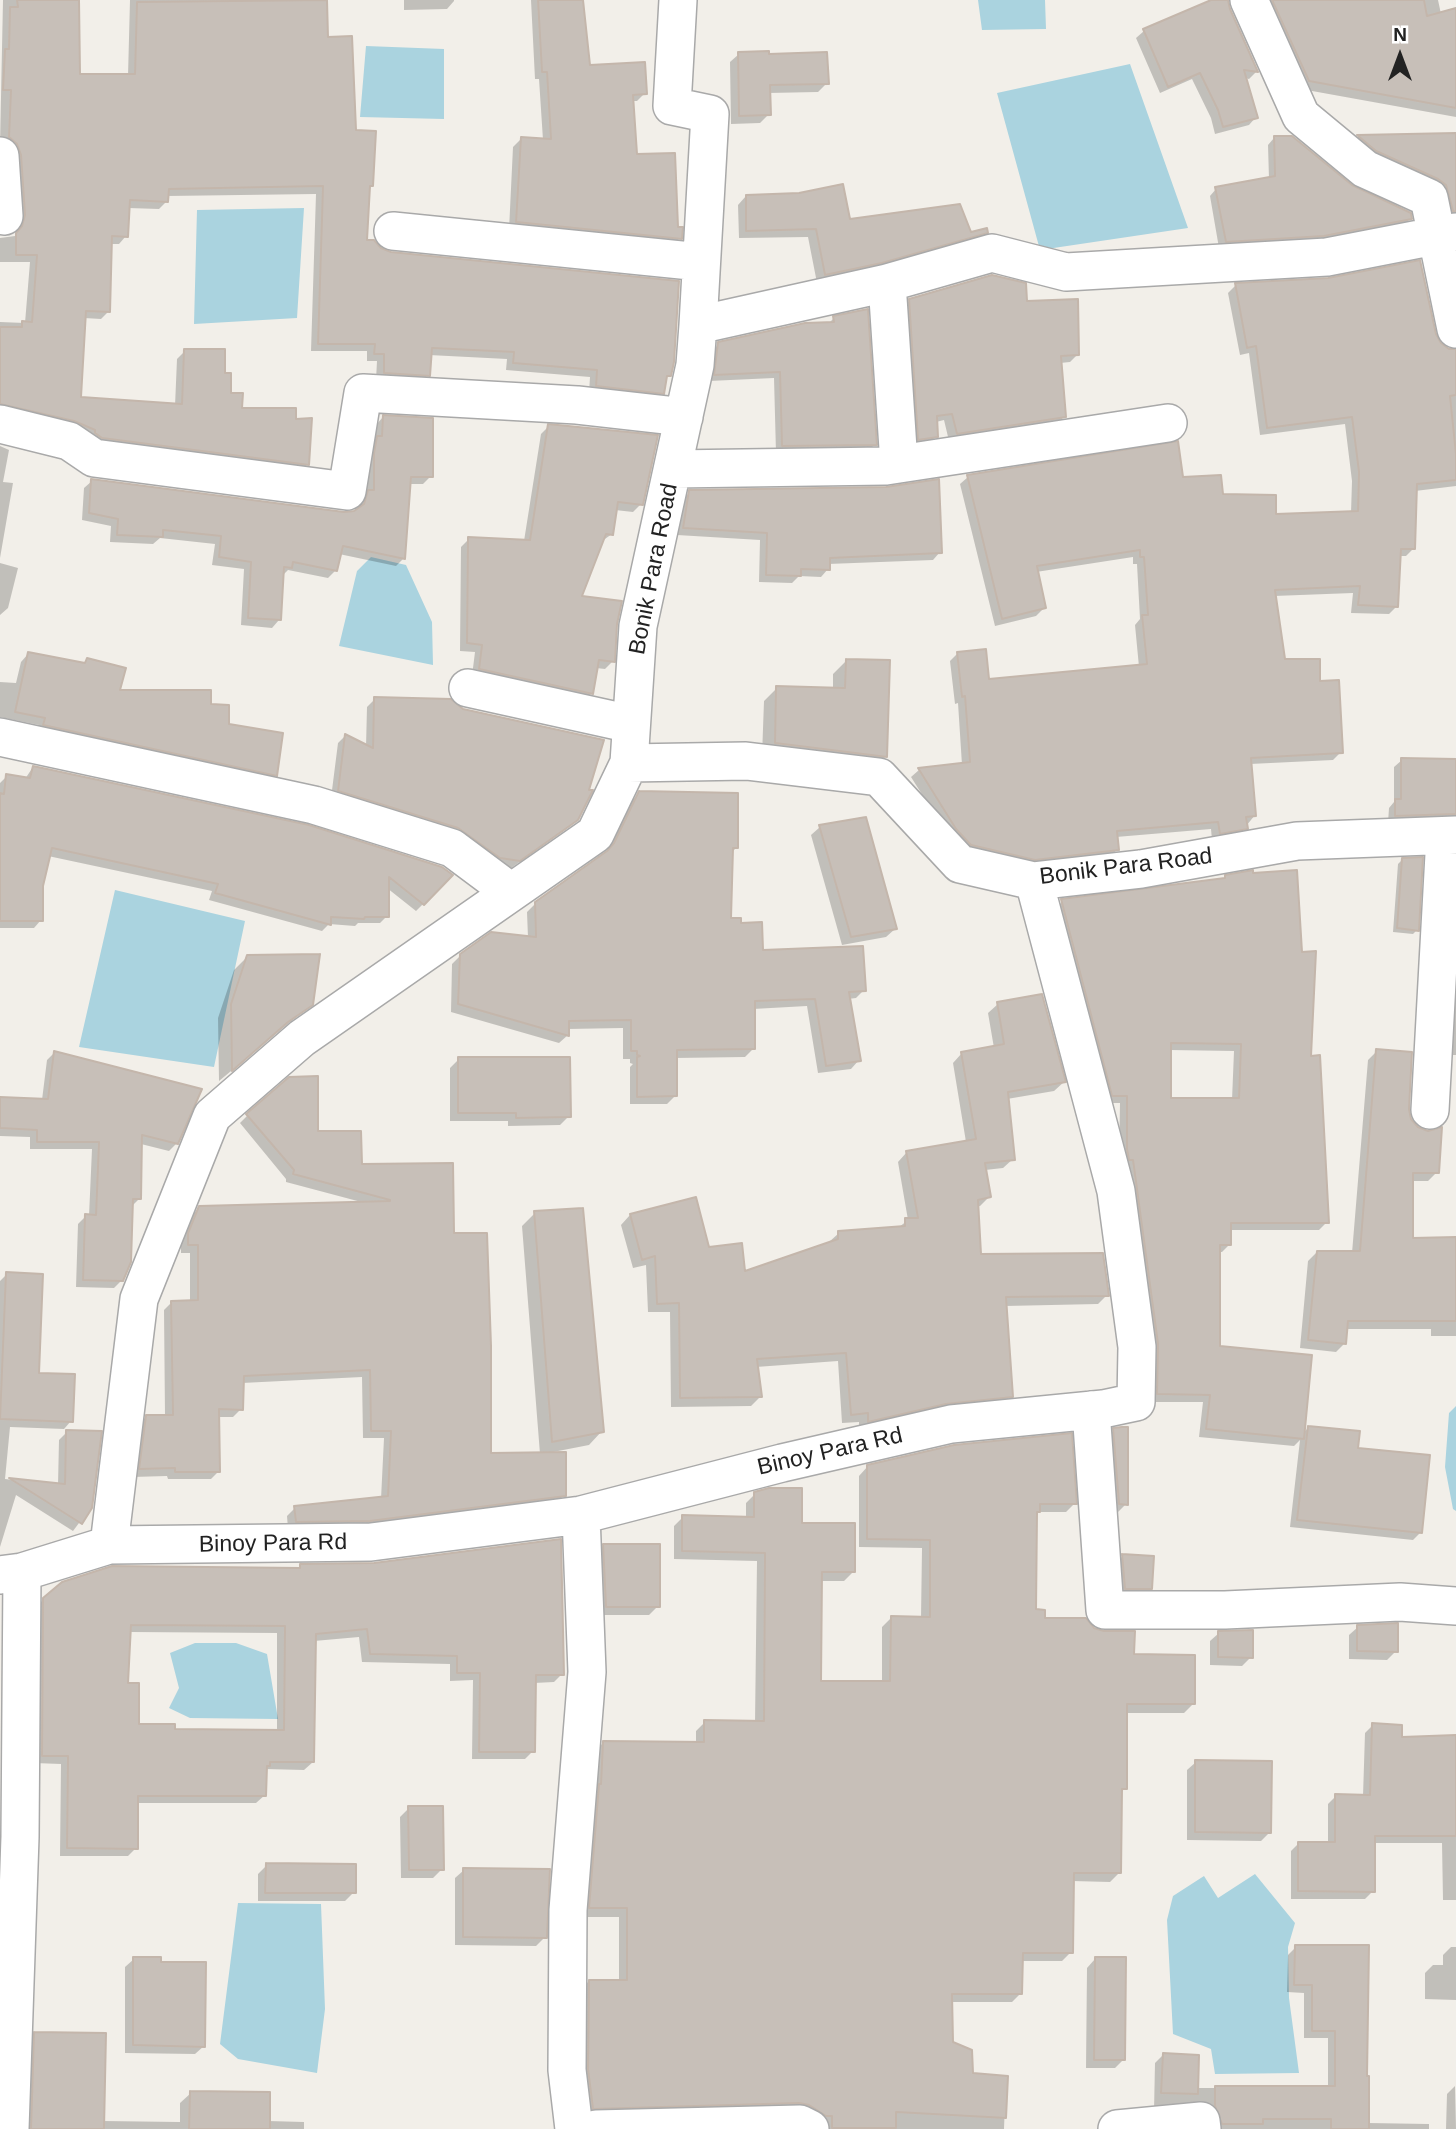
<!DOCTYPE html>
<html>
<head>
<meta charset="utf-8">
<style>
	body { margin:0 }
	#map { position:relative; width:1456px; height:2129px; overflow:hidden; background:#f2efe9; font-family:Helvetica,sans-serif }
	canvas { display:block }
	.north { position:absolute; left:1365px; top:21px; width:70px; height:70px; -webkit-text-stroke:5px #fff; paint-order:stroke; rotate:0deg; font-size:19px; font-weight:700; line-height:28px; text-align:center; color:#222 }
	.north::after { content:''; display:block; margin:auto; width:24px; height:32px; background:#222; clip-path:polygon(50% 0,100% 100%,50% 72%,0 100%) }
</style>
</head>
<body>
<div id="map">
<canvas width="1456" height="2129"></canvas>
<div class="north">N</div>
</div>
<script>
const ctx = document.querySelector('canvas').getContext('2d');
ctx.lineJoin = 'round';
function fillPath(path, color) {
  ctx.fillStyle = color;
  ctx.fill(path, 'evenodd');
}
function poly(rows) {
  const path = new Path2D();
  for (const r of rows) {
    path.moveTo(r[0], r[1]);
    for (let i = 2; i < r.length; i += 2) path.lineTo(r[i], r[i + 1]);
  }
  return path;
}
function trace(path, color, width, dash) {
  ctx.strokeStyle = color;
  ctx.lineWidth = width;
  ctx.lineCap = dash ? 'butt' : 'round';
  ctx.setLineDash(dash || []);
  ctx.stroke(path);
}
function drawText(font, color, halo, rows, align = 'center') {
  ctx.font = font + ' Helvetica,sans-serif';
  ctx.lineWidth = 5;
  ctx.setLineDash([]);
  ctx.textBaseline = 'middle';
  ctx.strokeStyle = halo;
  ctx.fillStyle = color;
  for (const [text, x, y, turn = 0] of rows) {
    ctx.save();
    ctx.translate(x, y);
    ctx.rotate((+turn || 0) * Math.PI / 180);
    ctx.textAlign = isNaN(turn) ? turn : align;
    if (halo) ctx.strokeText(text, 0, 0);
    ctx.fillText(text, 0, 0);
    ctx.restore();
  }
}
fillPath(poly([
	[978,0,1045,0,1046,29,982,30],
	[366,46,444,49,444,119,360,117],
	[1130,64,1188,228,1040,250,997,93],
	[304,208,297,318,194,324,197,210],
	[371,557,406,565,432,622,433,665,339,646,357,571],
	[115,890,245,921,214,1067,79,1047],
	[1456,1406,1456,1511,1453,1509,1445,1467,1449,1413],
	[195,1643,236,1643,267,1654,278,1719,190,1718,169,1708,179,1688,170,1653],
	[1255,1874,1295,1923,1288,1947,1289,1998,1299,2073,1215,2074,1211,2049,1173,2034,1167,1920,1173,1896,1204,1876,1218,1898],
	[238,1903,321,1904,325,2009,317,2073,238,2059,220,2044]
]), '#aad3df');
fillPath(poly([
	[3,0,78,0,79,76,128,76,130,0,324,0,327,39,372,186,368,189,365,242,669,375,665,379,663,393,655,401,589,393,590,377,506,370,507,359,429,355,428,375,420,383,376,380,377,361,367,361,367,351,311,351,316,194,167,196,167,201,159,209,128,208,126,236,119,244,110,244,109,311,101,319,84,318,79,398,175,406,177,359,185,351,223,375,229,395,240,409,294,420,308,464,300,472,93,445,0,412,0,322,25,323,30,262,0,262,0,238,15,236,18,224,0,145],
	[404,0,454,0,454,1,447,9,404,10],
	[531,0,583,0,588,67,645,93,637,101,632,101,635,156,677,229,680,238,672,246,509,230,513,147,521,139,543,140,539,79,535,79],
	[1215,0,1227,0,1228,9,1256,72,1249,79,1245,78,1256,117,1249,125,1215,134,1211,118,1192,79,1160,93,1136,38,1144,31],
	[1261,0,1438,0,1441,14,1456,10,1456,117,1301,89],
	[739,54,767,56,827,83,818,92,768,93,769,114,760,123,731,124,730,62],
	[1456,135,1456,220,1351,144,1358,137],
	[1274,138,1351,187,1410,219,1403,225,1316,242,1219,248,1210,196,1216,189,1269,179,1268,145],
	[746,196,849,221,970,234,986,232,978,241,817,283,808,237,739,238,738,205],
	[1236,285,1434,334,1439,344,1448,350,1456,351,1456,486,1415,491,1414,548,1406,556,1399,556,1396,607,1389,614,1351,613,1353,593,1274,596,1284,661,1319,683,1341,752,1333,760,1250,764,1255,815,1238,836,1212,840,1211,829,1116,837,1117,850,1109,857,1027,867,963,852,949,837,911,777,919,770,962,765,958,703,955,704,950,661,958,653,987,681,1139,667,1135,625,1140,619,1137,564,1133,564,1133,557,1036,572,1044,608,1036,616,995,626,960,484,968,477,1181,479,1274,515,1351,513,1352,481,1345,424,1260,435,1249,353,1240,355,1228,293],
	[910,300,1026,302,1077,355,1070,362,1060,363,1064,417,1056,424,949,441,944,420,936,422,936,436,928,444,911,447,902,308],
	[834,318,875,444,868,451,776,453,774,378,709,381,712,351,719,344,828,324],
	[383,417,431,476,423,484,409,484,404,558,396,566,339,554,336,570,328,578,288,570,282,576,279,620,272,628,241,625,244,569,212,565,215,544,160,538,153,544,110,542,111,526,82,520,84,488,92,481,344,514,357,510,361,500,367,494,367,462,370,446,375,441,376,425],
	[549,426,641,504,633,512,615,510,612,534,602,541,580,597,615,624,613,661,605,669,596,668,592,693,584,701,472,676,475,652,460,651,461,547,469,539,524,541,541,434],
	[0,446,9,450,3,482,13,483,0,558],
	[690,492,940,552,933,560,828,564,828,569,821,577,799,576,792,583,759,582,760,540,677,535,683,499],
	[0,563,18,568,8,608,0,615],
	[28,654,83,665,87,660,118,692,209,706,275,774,267,782,37,732,39,725,0,717,0,682,16,683,21,662],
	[846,661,886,756,873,770,762,756,764,701,777,688,833,690,833,674],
	[375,699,577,819,569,827,511,868,492,865,331,798,338,743,345,736,366,747,367,707],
	[1402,760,1456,761,1456,823,1388,823,1389,808,1394,802,1394,767],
	[33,767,442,869,423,904,416,911,387,888,387,916,380,923,358,923,355,926,329,924,322,931,209,900,212,891,48,856,41,886,41,920,34,928,0,928,0,938,0,783,7,776,25,779],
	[640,793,736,848,731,853,729,920,739,925,761,952,864,990,856,998,848,999,859,1060,851,1069,818,1073,807,1006,753,1009,753,1049,745,1057,675,1058,676,1095,667,1104,630,1104,630,1067,633,1064,630,1063,630,1059,623,1059,623,1028,568,1029,568,1035,559,1043,451,1012,452,964,461,955,528,938,527,912,536,903,606,854,631,801],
	[820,827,895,929,886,937,842,945,811,835],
	[1402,860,1417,930,1413,934,1393,932,1398,864],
	[1226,877,1309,1058,1327,1222,1319,1230,1230,1230,1230,1244,1222,1252,1218,1252,1218,1347,1302,1434,1308,1428,1357,1450,1421,1532,1413,1540,1290,1527,1300,1440,1294,1446,1199,1437,1203,1402,1150,1402,1119,1158,1120,1103,1105,1103,1054,910,1062,902,1223,880],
	[1169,1050,1234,1051,1232,1100,1169,1099],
	[1456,907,1456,1055,1448,1055],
	[247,957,312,1004,219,1081,218,1018,234,970],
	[998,1004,1064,1082,1054,1091,1007,1099,1013,1159,1003,1168,985,1170,989,1197,980,1206,976,1207,980,1256,1107,1295,1098,1304,1005,1306,1011,1396,1002,1406,859,1430,859,1422,842,1423,838,1361,756,1367,760,1397,751,1406,671,1407,670,1312,648,1312,646,1265,633,1268,621,1225,630,1215,708,1249,744,1273,829,1242,839,1233,898,1228,908,1220,898,1162,907,1152,966,1142,953,1063,962,1053,994,1048,988,1013],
	[1377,1051,1437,1172,1428,1181,1411,1181,1411,1240,1456,1238,1456,1336,1431,1336,1431,1329,1346,1329,1344,1344,1336,1352,1300,1348,1308,1261,1317,1252,1352,1253,1368,1060],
	[54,1053,177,1143,169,1151,141,1144,139,1199,131,1207,122,1280,114,1288,76,1287,78,1224,86,1216,89,1216,92,1149,30,1149,30,1137,0,1136,0,1099,42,1100,47,1060],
	[459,1059,569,1116,560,1125,508,1126,508,1121,450,1121,450,1068],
	[248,1115,317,1133,452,1235,489,1454,540,1454,522,1226,535,1213,602,1431,589,1445,553,1452,564,1495,556,1503,360,1528,288,1529,287,1516,295,1508,381,1499,384,1438,363,1438,362,1377,242,1383,241,1409,233,1417,218,1417,219,1471,211,1479,168,1479,167,1476,132,1477,139,1424,147,1416,165,1416,164,1310,172,1302,190,1302,190,1253,181,1253,181,1242,191,1216,200,1207,365,1203,286,1182,286,1179,240,1123],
	[7,1274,37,1375,71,1421,64,1429,10,1427,5,1479,58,1485,59,1440,67,1432,91,1507,73,1531,16,1495,0,1547,0,1281],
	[1114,1430,1126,1504,1117,1513,1111,1512,1105,1439],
	[868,1466,1075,1503,1066,1512,1037,1512,1035,1514,1035,1611,1043,1620,1093,1630,1133,1656,1193,1704,1184,1713,1126,1713,1125,1788,1120,1794,1119,1873,1110,1882,1072,1881,1071,1952,1062,1961,1021,1961,1021,1993,1012,2002,951,2002,951,2043,971,2075,1006,2077,1004,2129,820,2129,584,2117,580,1990,589,1981,619,1981,619,1917,581,1917,594,1752,603,1743,696,1743,696,1731,705,1722,755,1723,757,1561,674,1559,674,1526,683,1517,746,1518,746,1503,755,1494,800,1525,853,1572,844,1581,820,1581,819,1683,882,1683,882,1627,891,1618,921,1618,922,1548,859,1547,859,1476],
	[604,1545,658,1606,649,1615,597,1615,595,1554],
	[1123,1556,1150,1588,1142,1597,1116,1597,1114,1564],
	[301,1566,562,1674,554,1682,534,1683,533,1751,525,1759,472,1759,473,1680,450,1681,450,1664,362,1662,359,1637,314,1641,313,1762,304,1770,265,1769,265,1795,256,1803,136,1803,136,1848,128,1856,60,1856,61,1764,34,1763,35,1608,44,1599,297,1570],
	[129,1632,277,1633,277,1732,174,1731,138,1725,126,1684],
	[1358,1627,1396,1651,1387,1660,1349,1659,1349,1635],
	[1219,1633,1251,1657,1242,1666,1210,1665,1210,1641],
	[1373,1725,1456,1764,1456,1900,1443,1900,1442,1843,1374,1843,1373,1891,1365,1899,1291,1899,1291,1851,1299,1843,1328,1844,1328,1804,1336,1796,1363,1796,1365,1733],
	[1196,1762,1270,1832,1261,1841,1187,1840,1187,1770],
	[409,1808,442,1869,433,1878,401,1878,400,1817],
	[267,1865,354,1892,345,1901,258,1901,258,1874],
	[464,1870,545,1937,536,1946,455,1945,455,1878],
	[1296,1947,1365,2078,1368,2123,1429,2124,1429,2129,1214,2129,1154,2111,1155,2063,1163,2055,1196,2088,1328,2088,1328,2038,1304,2038,1304,1993,1287,1992,1288,1955],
	[1451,1947,1456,1947,1456,2000,1425,1999,1425,1973,1433,1965,1443,1965,1443,1955],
	[134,1959,159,1963,204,2046,195,2054,125,2053,125,1967],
	[1095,1959,1124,2059,1115,2068,1086,2068,1087,1968],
	[35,2034,103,2121,180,2122,180,2103,191,2093,268,2121,304,2122,304,2129,22,2129,25,2044],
	[1455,2086,1456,2129,1446,2129,1447,2094]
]), '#0003');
const building = poly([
	[17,0,79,0,80,74,135,74,137,2,327,0,328,37,352,36,356,130,376,131,373,186,370,186,367,240,374,240,381,248,391,252,679,281,674,362,671,376,667,376,664,394,596,386,597,370,513,363,514,352,432,348,430,376,384,373,384,354,374,354,375,344,318,344,323,186,169,189,168,202,130,200,128,237,112,236,110,312,86,311,81,397,182,404,184,349,225,349,225,373,231,373,231,393,243,393,242,408,296,408,296,419,312,418,309,465,102,438,95,433,95,430,74,421,0,404,0,327,22,327,22,321,32,322,37,255,16,255,16,233,22,226,25,215,21,155,17,144,9,137,11,90,3,90,5,49,9,49,10,7,18,7,17,0],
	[538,0,583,0,590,65,645,62,647,94,633,95,637,154,675,153,678,227,683,227,682,239,516,222,521,137,551,139,547,72,542,72,538,0],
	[1211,0,1228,0,1230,9,1258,72,1244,70,1258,118,1223,127,1218,110,1200,73,1168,87,1143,29,1211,0],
	[1272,0,1424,0,1427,16,1456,8,1456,108,1309,81,1272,0],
	[769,51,769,54,827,52,829,84,770,85,771,115,739,116,738,52,769,51],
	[1456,133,1456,212,1453,211,1446,185,1438,179,1376,151,1357,135,1456,133],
	[1274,136,1292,136,1352,185,1411,213,1412,219,1324,236,1226,242,1215,187,1275,176,1274,136],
	[843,184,850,219,960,204,971,232,987,228,988,233,882,263,825,275,816,229,746,231,746,195,799,193,843,184],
	[1420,260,1436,334,1441,343,1449,349,1456,349,1456,395,1450,396,1456,454,1456,480,1417,484,1415,549,1401,549,1398,607,1358,605,1360,586,1275,590,1285,659,1320,659,1320,681,1339,680,1343,753,1251,758,1256,816,1246,817,1248,829,1220,834,1218,822,1117,831,1119,850,1035,860,971,845,956,829,918,768,970,762,965,696,962,697,957,652,986,649,989,679,1147,664,1142,615,1148,615,1144,557,1140,557,1140,550,1037,566,1046,608,1002,619,967,475,1178,441,1183,477,1221,475,1223,494,1276,495,1276,514,1358,511,1359,472,1352,417,1267,428,1256,346,1247,348,1235,283,1328,278,1420,260],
	[992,275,1026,283,1027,301,1078,299,1079,355,1061,356,1066,417,957,434,952,414,937,416,938,437,918,440,909,299,992,275],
	[868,309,877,445,782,446,780,372,714,375,718,342,805,323,834,322,833,316,868,309],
	[383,415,433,418,433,477,411,477,405,559,343,546,337,571,293,562,292,568,284,567,281,620,248,618,251,562,219,557,221,536,163,530,163,537,117,535,118,519,89,513,91,479,344,512,354,511,364,504,368,490,374,490,374,453,377,436,382,436,383,415],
	[548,424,658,435,643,505,618,502,613,535,606,534,582,596,622,601,617,624,615,662,599,660,593,694,479,669,482,645,467,643,468,537,530,540,548,424],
	[939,479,942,553,830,558,830,570,801,569,801,576,766,575,767,533,683,528,689,490,886,487,939,479],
	[28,652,85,663,87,658,126,668,120,690,211,690,211,704,229,705,229,724,283,733,277,776,43,725,45,718,15,712,28,652],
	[846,659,890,660,887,757,775,743,776,686,845,688,846,659],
	[374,697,451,699,463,709,604,740,589,790,593,790,578,820,520,861,500,858,458,828,338,791,345,734,373,748,374,697],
	[1401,758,1456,759,1456,814,1395,816,1395,799,1401,799,1401,758],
	[33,766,309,825,442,867,453,875,424,905,389,877,389,917,365,917,364,919,331,917,331,925,215,893,218,884,52,848,43,886,43,921,0,921,0,793,4,794,6,774,30,778,33,766],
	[639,791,738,793,738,848,733,848,731,918,741,918,741,923,762,922,763,950,863,946,866,991,849,992,861,1061,826,1066,815,999,755,1001,755,1049,677,1050,677,1096,637,1097,637,1057,640,1056,637,1055,637,1051,631,1051,631,1020,569,1021,569,1036,458,1004,460,954,491,932,536,937,535,902,607,851,614,843,639,791],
	[866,817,897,929,851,937,819,825,866,817],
	[1423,857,1419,931,1397,928,1402,858,1423,857],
	[1253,870,1253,873,1297,870,1302,952,1316,951,1311,1056,1320,1055,1329,1223,1231,1223,1231,1245,1220,1245,1220,1346,1312,1355,1304,1439,1206,1429,1210,1395,1157,1394,1158,1344,1133,1160,1129,1160,1127,1149,1127,1096,1112,1096,1061,899,1225,878,1225,875,1253,870],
	[1171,1043,1241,1044,1239,1098,1171,1098,1171,1043],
	[320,954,313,1005,288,1022,232,1071,231,1004,247,955,320,954],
	[1042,994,1066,1082,1008,1092,1015,1160,985,1163,991,1197,978,1200,981,1254,1103,1253,1109,1296,1006,1297,1013,1397,946,1404,868,1422,868,1413,851,1415,846,1353,757,1359,762,1397,680,1398,679,1303,657,1304,655,1256,642,1260,630,1214,696,1197,709,1247,742,1243,745,1271,838,1239,838,1231,905,1226,905,1218,918,1218,906,1151,976,1139,961,1052,1004,1044,997,1002,1042,994],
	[1376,1049,1412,1052,1409,1109,1411,1119,1418,1127,1428,1131,1442,1127,1439,1173,1413,1173,1413,1238,1456,1237,1456,1321,1348,1321,1346,1344,1308,1340,1317,1251,1360,1251,1376,1049],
	[54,1051,202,1089,178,1144,142,1135,141,1199,133,1199,131,1262,123,1281,83,1280,85,1214,96,1215,99,1142,37,1142,37,1130,0,1128,0,1097,48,1099,54,1051],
	[458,1057,570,1057,571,1117,516,1118,516,1113,458,1113,458,1057],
	[318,1076,318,1131,361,1131,362,1164,453,1163,454,1233,487,1233,491,1346,491,1453,566,1452,566,1496,370,1521,296,1522,294,1506,388,1496,391,1431,371,1431,370,1370,244,1376,243,1410,219,1409,220,1472,175,1472,175,1468,139,1469,146,1415,173,1415,171,1301,198,1300,198,1245,188,1245,188,1233,199,1206,390,1201,390,1200,293,1174,294,1170,246,1114,289,1077,318,1076],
	[583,1208,604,1432,552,1442,534,1211,583,1208],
	[6,1272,43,1274,39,1373,75,1374,73,1422,0,1419,6,1272],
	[1308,1426,1360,1431,1358,1448,1430,1455,1422,1533,1297,1520,1308,1426],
	[1122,1427,1128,1427,1128,1505,1119,1504,1113,1428,1122,1427],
	[66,1430,102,1431,92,1508,82,1524,9,1478,65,1484,66,1430],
	[1072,1433,1077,1504,1040,1504,1040,1512,1037,1512,1036,1609,1045,1610,1045,1618,1086,1618,1094,1628,1104,1631,1135,1631,1134,1654,1195,1655,1195,1704,1127,1704,1127,1789,1122,1789,1121,1873,1074,1873,1073,1953,1023,1953,1022,1994,952,1994,953,2042,972,2050,973,2073,1008,2076,1006,2118,896,2112,896,2128,832,2128,832,2116,826,2116,809,2105,799,2103,593,2109,588,2069,589,1980,627,1980,627,1908,589,1908,599,1784,601,1784,603,1741,704,1742,704,1720,764,1721,765,1553,682,1551,682,1515,754,1517,754,1492,769,1488,802,1488,802,1523,855,1523,855,1572,822,1572,821,1681,890,1681,891,1616,930,1617,930,1540,867,1539,867,1465,954,1445,1072,1433],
	[561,1539,564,1675,536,1675,535,1752,479,1752,480,1673,457,1673,457,1656,370,1654,367,1629,316,1634,314,1762,270,1762,270,1766,267,1766,266,1796,138,1796,138,1849,67,1848,68,1756,42,1756,43,1598,62,1582,112,1566,300,1568,300,1564,374,1563,561,1539],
	[131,1625,285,1626,284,1730,175,1729,175,1724,139,1724,139,1683,128,1683,131,1625],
	[603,1544,660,1544,660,1607,606,1607,603,1544],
	[1122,1554,1154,1556,1152,1589,1125,1589,1122,1554],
	[1398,1623,1398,1652,1357,1651,1357,1625,1398,1623],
	[1253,1630,1253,1658,1218,1657,1218,1631,1253,1630],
	[1372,1723,1402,1725,1402,1737,1456,1735,1456,1836,1375,1836,1375,1892,1298,1891,1298,1842,1335,1842,1335,1794,1370,1795,1372,1723],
	[1195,1760,1272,1761,1271,1833,1195,1832,1195,1760],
	[408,1806,443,1806,444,1870,409,1870,408,1806],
	[266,1863,356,1864,356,1893,265,1893,266,1863],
	[463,1868,550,1869,547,1938,463,1937,463,1868],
	[1295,1945,1369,1945,1367,2076,1369,2076,1369,2129,1331,2129,1331,2119,1263,2119,1263,2124,1222,2124,1215,2106,1215,2086,1335,2086,1335,2031,1312,2031,1312,1985,1294,1985,1295,1945],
	[133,1957,161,1957,161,1962,206,1962,205,2047,133,2045,133,1957],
	[1095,1957,1126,1957,1125,2060,1094,2060,1095,1957],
	[34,2032,106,2033,104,2129,31,2129,34,2032],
	[1163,2053,1199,2055,1198,2094,1161,2093,1163,2053],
	[190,2091,270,2092,270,2129,189,2129,190,2091]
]);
fillPath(building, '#c7bfb8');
trace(building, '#c4b6ab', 2);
const minor = poly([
	[678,0,672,106,710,114,698,325,695,365,638,626,629,763,746,761,879,777,960,864,1034,881,1141,869,1297,841,1456,835],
	[1249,0,1301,116,1365,169,1429,198,1456,329],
	[0,156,4,216],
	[393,231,701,262],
	[698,325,887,283],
	[0,424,69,441,94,458,347,491,363,393,577,405,684,417],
	[899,464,887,283,992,253,1066,272,1327,257,1456,232],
	[673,469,886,466,1168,423],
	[468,688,631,724],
	[0,737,314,805,452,848,511,892],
	[1430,1110,1445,836],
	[1091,1410,1105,1610,1225,1610,1400,1602,1456,1606],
	[109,1545,139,1299,212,1116,302,1038,595,834,629,763],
	[0,1575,22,1572,109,1545,371,1542,581,1515,782,1463,951,1424,1103,1409,1136,1402,1137,1347,1116,1191,1034,881],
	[10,2129,20,1837,22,1572],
	[574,2129,567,2070,568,1910,587,1672,581,1515],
	[596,2129,800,2124,810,2129],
	[1117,2129,1201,2121,1202,2129]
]);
trace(minor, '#a9a9a9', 40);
trace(minor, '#fff', 37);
drawText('23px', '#222', '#fff', [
	["Bonik Para Road",654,569,-79],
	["Bonik Para Road",1126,867,-7],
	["Binoy Para Rd",830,1452,-13],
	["Binoy Para Rd",273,1544,-1]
]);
</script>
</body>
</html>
